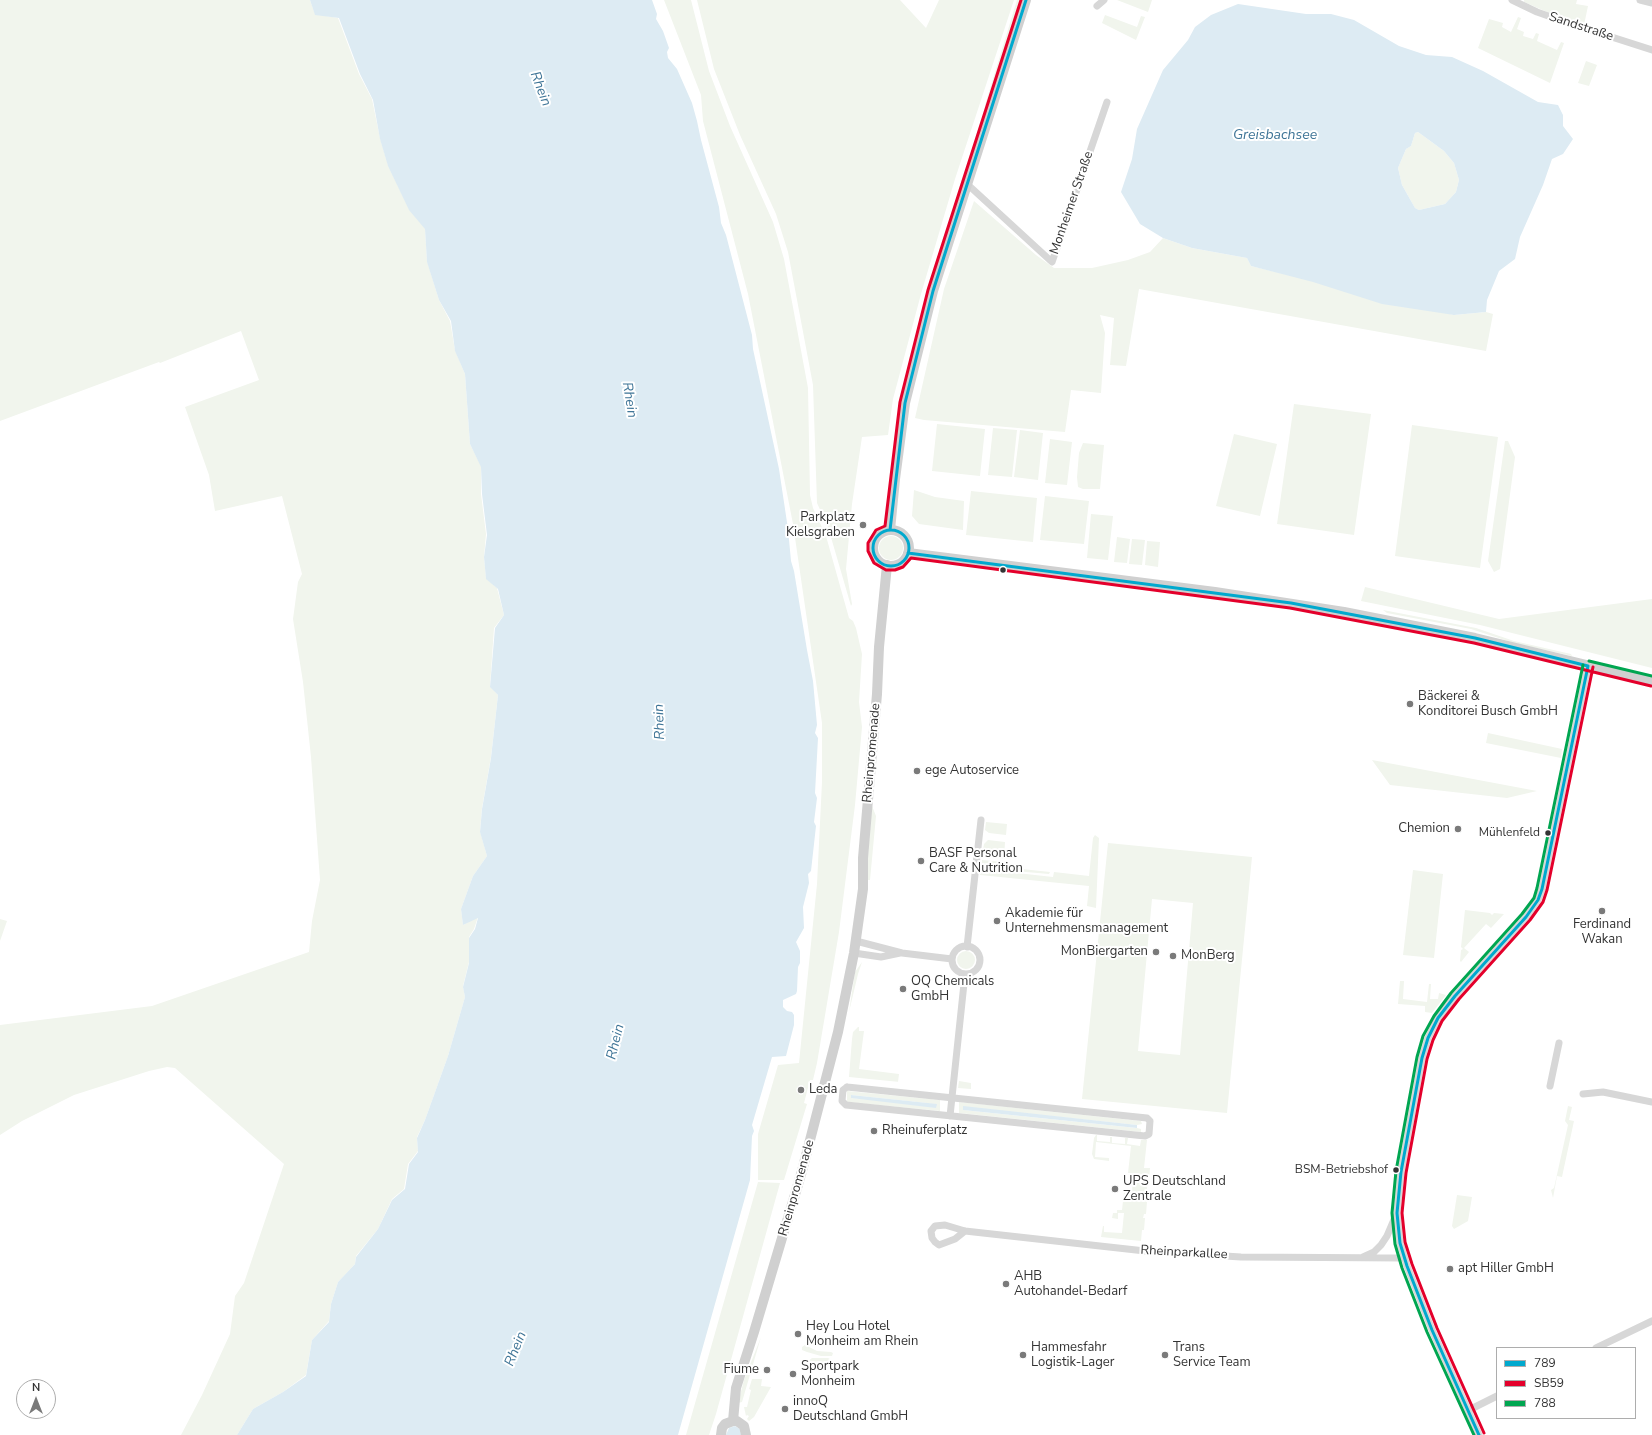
<!DOCTYPE html>
<html>
<head>
<meta charset="utf-8">
<style>
	body { margin:0 }
	#map { position:relative; width:1652px; height:1435px; overflow:hidden; background:#fff; font-family:"Nunito Sans",sans-serif }
	canvas { display:block }
	.legend { position:absolute; left:1496px; top:1347px; width:140px; height:72px; box-sizing:border-box; background:#fff; border:1px solid #adadad; margin:0; padding:5px 7px; list-style:none; font-size:12px; color:#333 }
	.legend li { display:flex; align-items:center; gap:8px; height:20px }
	.legend b { width:20px; border:1px solid #adadad }
	.north { position:absolute; left:16px; top:1379px; width:40px; height:40px; box-sizing:border-box; background:#fff; border:1px solid #adadad; border-radius:50%; rotate:0deg; font-size:11px; font-weight:700; line-height:16px; text-align:center; color:#333 }
	.north::after { content:''; display:block; margin:auto; width:14px; height:18px; background:#7a7a7a; clip-path:polygon(50% 0,100% 100%,50% 72%,0 100%) }
</style>
</head>
<body>
<div id="map">
<canvas width="1652" height="1435"></canvas>
<ul class="legend">
<li><b style="height:5px;background:#00a9ce"></b>789</li>
<li><b style="height:5px;background:#e4002b"></b>SB59</li>
<li><b style="height:5px;background:#00a651"></b>788</li>
</ul>
<div class="north">N</div>
</div>
<script>
const ctx = document.querySelector('canvas').getContext('2d');
ctx.lineJoin = 'round';
function fillPath(path, color) {
  ctx.fillStyle = color;
  ctx.fill(path, 'evenodd');
}
function poly(rows) {
  const path = new Path2D();
  for (const r of rows) {
    if (r.length === 3) {
      path.moveTo(r[0] + r[2], r[1]);
      path.arc(r[0], r[1], r[2], 0, 2 * Math.PI);
      continue;
    }
    path.moveTo(r[0], r[1]);
    for (let i = 2; i < r.length; i += 2) path.lineTo(r[i], r[i + 1]);
  }
  return path;
}
function trace(path, color, width, dash) {
  ctx.strokeStyle = color;
  ctx.lineWidth = width;
  ctx.lineCap = dash ? 'butt' : 'round';
  ctx.setLineDash(dash || []);
  ctx.stroke(path);
}
function drawText(font, color, halo, rows, align = 'center') {
  ctx.font = font + ' "Nunito Sans",sans-serif';
  ctx.lineWidth = 4;
  ctx.setLineDash([]);
  ctx.textBaseline = 'middle';
  ctx.strokeStyle = halo;
  ctx.fillStyle = color;
  for (const [text, x, y, turn = 0] of rows) {
    ctx.save();
    ctx.translate(x, y);
    ctx.rotate((+turn || 0) * Math.PI / 180);
    ctx.textAlign = isNaN(turn) ? turn : align;
    if (halo) ctx.strokeText(text, 0, 0);
    ctx.fillText(text, 0, 0);
    ctx.restore();
  }
}
fillPath(poly([
	[0,0,310,0,315,14,338,18,359,74,372,99,380,138,388,165,409,209,425,228,427,261,439,300,450,321,455,350,465,374,470,444,481,466,481,494,486,534,484,557,486,578,497,588,504,615,494,628,490,686,498,695,491,757,482,808,480,831,487,856,473,876,461,909,463,925,478,917,474,929,469,937,469,962,463,986,465,997,448,1056,425,1120,417,1137,418,1151,408,1164,404,1189,392,1199,378,1229,356,1256,355,1264,338,1282,331,1304,329,1321,312,1340,306,1375,283,1392,253,1409,237,1435,181,1435,202,1395,230,1334,235,1296,244,1283,284,1164,175,1068,167,1067,149,1071,74,1095,22,1121,0,1135,0,1025,152,1006,309,952,312,921,320,880,311,757,303,682,293,619,298,582,302,574,282,496,215,511,209,475,185,407,259,380,241,331,160,363,159,362,0,421],
	[664,0,691,0,709,71,730,126,773,222,784,259,808,388,810,495,813,508,826,536,849,618,853,621,856,628,862,654,859,702,862,727,855,805,839,932,817,1063,813,1080,810,1080,804,1103,807,1104,784,1180,758,1180,758,1134,778,1065,799,1063,817,884,822,782,822,723,793,524,748,294,703,121,701,95],
	[697,0,900,0,926,28,939,0,1014,0,955,179,921,294,893,399,888,435,862,437,852,504,846,569,852,604,851,606,828,527,817,503,813,385,788,252,776,214,740,135,714,69],
	[1017,0,1020,0,986,106,985,105],
	[1117,0,1152,0,1148,12],
	[1524,0,1577,0,1576,4,1588,6,1584,25,1554,15,1524,2],
	[1105,15,1137,27,1141,16,1145,17,1136,40,1102,23],
	[1518,17,1521,18,1517,29,1524,32,1523,36,1533,39,1536,33,1539,34,1537,41,1557,50,1561,42,1564,43,1550,83,1478,48,1489,19,1503,23,1502,27,1511,32],
	[1586,61,1597,65,1589,86,1578,83],
	[1418,132,1444,151,1454,163,1459,180,1456,192,1445,204,1419,210,1415,208,1402,185,1398,168,1406,149,1411,146,1415,133],
	[974,201,1036,255,1054,268,1092,268,1128,260,1150,252,1163,238,1192,248,1247,258,1251,266,1454,315,1486,312,1493,314,1486,351,1139,289,1126,366,1110,365,1114,318,1100,315,1105,333,1101,393,1071,390,1065,432,924,420,915,418,944,289],
	[1294,404,1371,414,1354,535,1277,524],
	[937,424,985,429,980,476,932,471],
	[1412,425,1498,437,1480,568,1395,556],
	[993,428,1017,430,1012,477,988,475],
	[1020,430,1043,433,1038,480,1014,477],
	[1234,434,1277,444,1260,516,1216,506],
	[1050,439,1072,442,1067,485,1045,483],
	[1505,441,1508,441,1515,457,1500,569,1494,572,1488,561],
	[1083,443,1104,445,1100,489,1083,489,1078,487,1077,477,1079,453],
	[914,490,935,497,964,501,963,530,919,524,912,516],
	[971,491,1037,498,1033,542,966,535],
	[1045,496,1089,501,1084,544,1040,540],
	[1091,514,1113,516,1108,560,1087,558],
	[891,548,12],
	[1117,537,1130,539,1127,563,1114,562],
	[1132,539,1145,540,1142,565,1129,564],
	[1147,541,1160,542,1158,567,1145,565],
	[1365,587,1499,619,1652,599,1652,668,1480,625,1361,601],
	[1383,610,1476,628,1514,641,1571,654,1572,656,1514,643,1471,629,1387,613],
	[1488,733,1562,749,1561,758,1486,743],
	[1372,760,1537,791,1507,798,1390,785],
	[872,806,876,816,870,880,868,880,868,854],
	[986,822,1007,824,1006,835,989,833,985,830],
	[1095,835,1099,838,1096,908,1087,906,1089,886,980,875,981,869,1053,877,1054,872,1089,876,1093,838],
	[988,840,1005,842,1004,859,982,856,984,844],
	[1108,843,1252,857,1227,1113,1082,1099],
	[1152,899,1193,903,1180,1055,1138,1051],
	[982,860,1003,862,1003,867,1050,872,1049,874,981,868],
	[1413,870,1443,874,1434,958,1403,955],
	[1465,910,1490,913,1492,915,1494,913,1504,914,1491,928,1486,924,1464,948,1469,952,1461,962,1460,961,1461,950,1463,949,1461,947],
	[0,919,7,921,0,941],
	[966,960,9],
	[862,962,858,974,849,1012,855,972],
	[1400,981,1404,981,1403,999,1427,1002,1429,984,1431,984,1430,999,1438,999,1439,993,1446,995,1432,1013,1425,1012,1425,1006,1398,1004],
	[858,1027,859,1027,859,1031,864,1031,859,1069,899,1074,898,1082,900,1082,849,1077,852,1039,853,1032],
	[959,1081,971,1083,971,1089,958,1088],
	[847,1091,940,1100,940,1111,847,1102],
	[851,1095,936,1104,851,1098],
	[959,1102,1141,1121,1142,1124,1137,1125,964,1107,963,1110,1137,1128,1141,1129,1141,1132,959,1113],
	[1568,1106,1572,1107,1569,1120,1574,1121,1562,1177,1557,1176,1553,1198,1551,1190,1554,1188,1568,1125,1565,1121],
	[1096,1135,1097,1135,1097,1141,1110,1142,1110,1137,1112,1137,1112,1143,1125,1144,1125,1138,1128,1138,1127,1144,1140,1146,1141,1140,1147,1140,1144,1168,1150,1168,1149,1180,1147,1181,1147,1197,1145,1197,1145,1201,1147,1202,1146,1214,1144,1214,1143,1218,1145,1218,1144,1230,1142,1230,1141,1241,1101,1237,1103,1226,1104,1226,1104,1232,1122,1233,1124,1213,1118,1213,1118,1219,1112,1218,1113,1213,1117,1213,1117,1210,1122,1210,1124,1192,1132,1193,1133,1175,1131,1175,1131,1173,1128,1173,1131,1146,1096,1142,1095,1157,1109,1158,1109,1161,1094,1159,1092,1154,1094,1138],
	[758,1182,780,1183,716,1414,709,1435,686,1435],
	[1457,1195,1472,1197,1468,1221,1454,1229,1452,1226],
	[761,1337,742,1402,738,1403,744,1380],
	[805,1345,817,1351,831,1352,833,1353,832,1356,821,1356,807,1352,802,1350,802,1347],
	[812,1358,828,1358,832,1360,833,1364,831,1365,818,1361,809,1363,807,1362],
	[752,1379,762,1379,761,1386,771,1387,754,1417,749,1421,747,1419,749,1416,747,1415,746,1416,744,1407,747,1407,751,1390,749,1389]
]), '#f1f5ed');
fillPath(poly([
	[310,0,652,0,657,14,656,19,663,31,669,48,667,52,668,58,677,69,692,103,697,121,701,140,719,207,721,223,726,235,752,335,753,349,779,469,788,529,791,561,794,571,807,650,813,681,817,725,815,733,818,738,815,793,817,798,814,822,816,826,811,871,808,874,809,883,803,907,804,928,796,942,800,951,800,963,798,967,797,991,796,994,783,1000,783,1007,787,1011,792,1012,794,1015,794,1025,786,1056,772,1057,752,1125,754,1131,752,1136,750,1180,678,1435,237,1435,253,1409,283,1392,306,1376,312,1340,329,1322,331,1304,338,1282,355,1264,356,1257,378,1229,392,1200,405,1189,409,1164,418,1152,417,1138,425,1120,448,1056,465,997,463,987,469,963,469,938,475,929,478,918,463,925,461,909,473,876,487,856,480,832,482,809,491,758,498,695,490,687,495,628,504,615,498,589,486,579,484,557,487,535,482,494,481,467,470,444,465,374,455,351,451,321,439,300,427,262,425,229,409,210,388,166,380,139,373,100,360,74,339,18,315,15],
	[1238,4,1306,14,1331,14,1354,20,1399,46,1426,55,1452,57,1483,71,1538,102,1558,105,1563,115,1563,126,1573,139,1563,154,1552,159,1543,185,1520,237,1515,259,1499,271,1487,300,1486,312,1454,315,1382,304,1313,282,1251,266,1247,258,1192,248,1163,238,1140,224,1121,192,1132,159,1137,129,1163,70,1188,40,1195,27,1211,15],
	[1418,132,1444,151,1454,163,1459,180,1456,192,1445,204,1419,210,1415,208,1402,185,1398,168,1406,149,1411,146,1415,133],
	[851,1095,937,1104,936,1108,851,1098],
	[963,1106,1137,1125,1137,1128,963,1110],
	[735,1426,740,1429,741,1435,726,1435,729,1428]
]), '#ddebf3');
trace(poly([
	[1512,0,1537,12,1568,23,1652,50],
	[1640,0,1652,3],
	[1097,6,1104,0],
	[966,183,1052,262,1107,102],
	[856,941,902,953,952,959],
	[966,960,14],
	[967,947,981,820],
	[854,953,881,957,900,953],
	[1550,1086,1559,1043],
	[847,1087,1147,1118,1150,1121,1149,1134,1145,1136,846,1105,842,1101,843,1090,847,1087],
	[1583,1094,1603,1092,1652,1102],
	[950,1116,965,974],
	[965,1231,955,1239,939,1245,935,1242,932,1238,931,1231,935,1226,945,1225,965,1231,1145,1251,1241,1257,1404,1258],
	[1363,1257,1374,1252,1381,1245,1387,1236,1396,1215],
	[1596,1348,1652,1321],
	[1469,1410,1497,1396],
	[1479,1435,1432,1330,1407,1266,1400,1243,1397,1213,1401,1172,1422,1058,1428,1038,1438,1018,1455,996,1526,917,1538,900,1542,889,1588,666]
]), '#d7d7d7', 7);
trace(poly([
	[890,530,895,479,905,403,933,291,1026,0],
	[891,548,18],
	[908,553,1215,592,1344,612,1475,638,1652,681],
	[733,1421,736,1388,754,1332,802,1171,838,1032,854,953,863,889,863,858,877,694,879,647,887,565],
	[721,1435,722,1428,725,1424,733,1421,737,1421,744,1426,746,1435]
]), '#d0d0d0', 10);
trace(poly([
	[890,530,905,403,933,291,1026,0],
	[891,548,18],
	[908,553,1291,603,1475,638,1588,666],
	[1479,1435,1432,1330,1407,1266,1400,1243,1397,1213,1401,1172,1422,1058,1428,1038,1438,1018,1455,996,1526,917,1538,900,1542,889,1588,666]
]), '#00a9ce', 3);
trace(poly([
	[1021,0,928,290,900,402,885,526,876,530,868,543,868,551,874,563,886,570,895,570,903,567,911,558,1290,608,1474,643,1651,686],
	[1484,1433,1437,1328,1412,1264,1405,1242,1402,1213,1406,1173,1427,1059,1433,1040,1442,1021,1459,999,1530,920,1543,902,1547,890,1593,667]
]), '#e4002b', 3);
trace(poly([
	[1589,661,1652,676],
	[1474,1435,1427,1332,1402,1268,1395,1244,1392,1213,1396,1171,1417,1057,1423,1036,1434,1016,1451,993,1522,914,1534,898,1537,888,1583,665]
]), '#00a651', 3);
for (const [x, y, r, color] of [
	[863,525,4,"#7a7a7a"],
	[1003,570,3.5,"#333"],
	[1410,704,4,"#7a7a7a"],
	[917,771,4,"#7a7a7a"],
	[1458,829,4,"#7a7a7a"],
	[1548,833,3.5,"#333"],
	[921,861,4,"#7a7a7a"],
	[1602,911,4,"#7a7a7a"],
	[997,921,4,"#7a7a7a"],
	[1156,952,4,"#7a7a7a"],
	[1173,956,4,"#7a7a7a"],
	[903,989,4,"#7a7a7a"],
	[801,1090,4,"#7a7a7a"],
	[874,1131,4,"#7a7a7a"],
	[1396,1170,3.5,"#333"],
	[1115,1189,4,"#7a7a7a"],
	[1450,1269,4,"#7a7a7a"],
	[1006,1284,4,"#7a7a7a"],
	[798,1334,4,"#7a7a7a"],
	[1023,1355,4,"#7a7a7a"],
	[1165,1355,4,"#7a7a7a"],
	[767,1370,4,"#7a7a7a"],
	[793,1374,4,"#7a7a7a"],
	[785,1409,4,"#7a7a7a"]
]) {
  const dot = new Path2D();
  dot.arc(x, y, r, 0, 2 * Math.PI);
  ctx.fillStyle = color;
  ctx.fill(dot);
  trace(dot, '#fff', 1.5);
}
drawText('12px', '#333', '#fff', [
	["Mühlenfeld",1540,833],
	["BSM-Betriebshof",1388,1170]
], 'right');
drawText('13px', '#333', '#fff', [
	["Sandstraße",1581,27,18],
	["Monheimer Straße",1072,203,-71],
	["Rheinpromenade",872,753,-85],
	["Rheinpromenade",797,1188,-74],
	["Rheinparkallee",1184,1253,3]
]);
drawText('13px', '#333', '#fff', [
	["Parkplatz",855,518,"right"],
	["Kielsgraben",855,533,"right"],
	["Bäckerei &",1418,697],
	["Konditorei Busch GmbH",1418,712],
	["ege Autoservice",925,771],
	["Chemion",1450,829,"right"],
	["BASF Personal",929,854],
	["Care & Nutrition",929,869],
	["Akademie für",1005,914],
	["Unternehmensmanagement",1005,929],
	["Ferdinand",1602,925,"center"],
	["Wakan",1602,940,"center"],
	["MonBiergarten",1148,952,"right"],
	["MonBerg",1181,956],
	["OQ Chemicals",911,982],
	["GmbH",911,997],
	["Leda",809,1090],
	["Rheinuferplatz",882,1131],
	["UPS Deutschland",1123,1182],
	["Zentrale",1123,1197],
	["apt Hiller GmbH",1458,1269],
	["AHB",1014,1277],
	["Autohandel-Bedarf",1014,1292],
	["Hey Lou Hotel",806,1327],
	["Monheim am Rhein",806,1342],
	["Hammesfahr",1031,1348],
	["Logistik-Lager",1031,1363],
	["Trans",1173,1348],
	["Service Team",1173,1363],
	["Sportpark",801,1367],
	["Monheim",801,1382],
	["Fiume",759,1370,"right"],
	["innoQ",793,1402],
	["Deutschland GmbH",793,1417]
], 'left');
drawText('italic 14px', '#3f7597', '#fff', [
	["Rhein",540,89,69],
	["Greisbachsee",1275,136],
	["Rhein",629,400,81],
	["Rhein",660,722,-92],
	["Rhein",616,1042,-76],
	["Rhein",516,1349,-68]
]);
</script>
</body>
</html>
